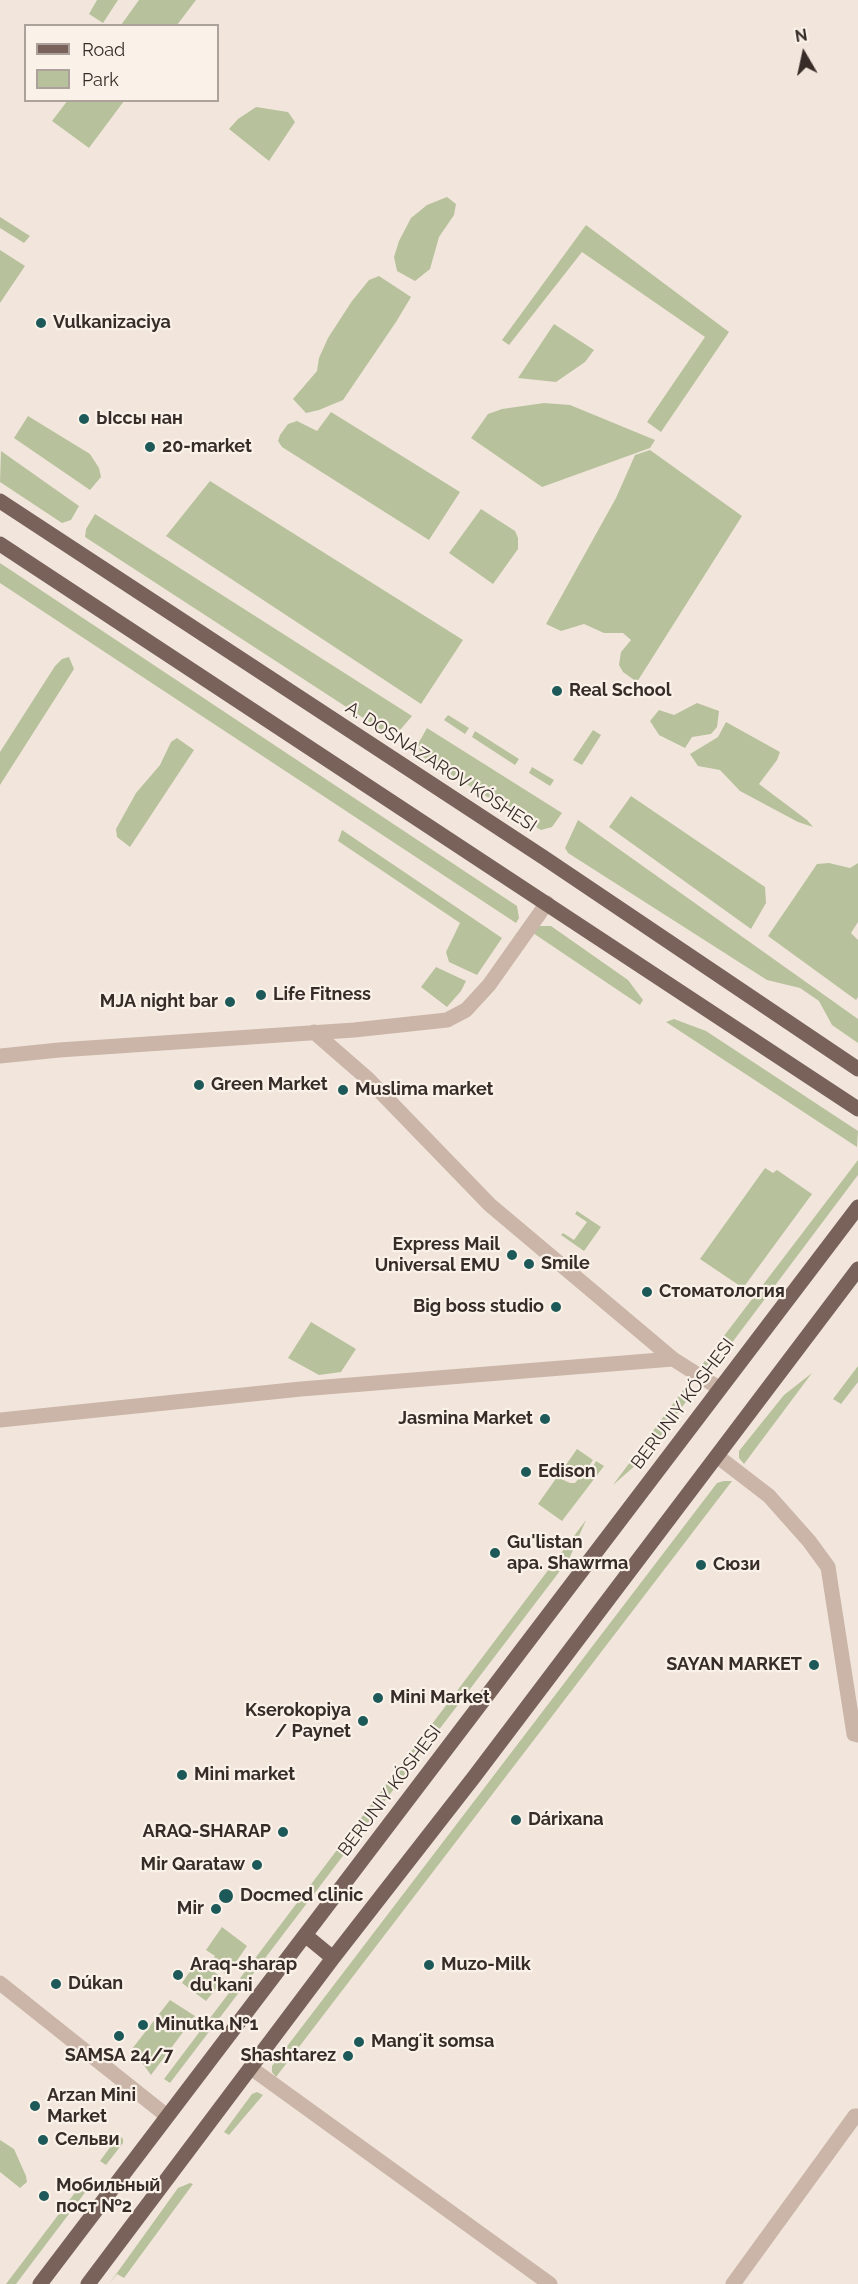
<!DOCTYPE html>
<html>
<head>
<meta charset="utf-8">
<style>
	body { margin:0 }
	#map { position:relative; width:858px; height:2284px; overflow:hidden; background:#f2e6dc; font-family:Raleway,sans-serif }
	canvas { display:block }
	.legend { position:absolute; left:24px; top:24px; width:195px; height:78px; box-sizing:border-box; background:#faf1e8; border:2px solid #aca29b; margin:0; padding:8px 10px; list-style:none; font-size:18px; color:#372c28 }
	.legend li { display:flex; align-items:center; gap:12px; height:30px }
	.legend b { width:30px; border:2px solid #aca29b }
	.north { position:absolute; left:774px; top:24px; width:60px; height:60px; -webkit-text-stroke:4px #faf1e8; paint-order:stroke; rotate:351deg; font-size:16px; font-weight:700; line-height:24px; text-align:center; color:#372c28 }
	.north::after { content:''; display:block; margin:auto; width:21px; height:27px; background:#372c28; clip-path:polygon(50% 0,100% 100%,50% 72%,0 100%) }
</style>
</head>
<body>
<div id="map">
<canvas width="858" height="2284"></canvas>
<ul class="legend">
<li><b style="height:8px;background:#796259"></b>Road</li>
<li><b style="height:16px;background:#b7c19c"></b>Park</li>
</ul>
<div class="north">N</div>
</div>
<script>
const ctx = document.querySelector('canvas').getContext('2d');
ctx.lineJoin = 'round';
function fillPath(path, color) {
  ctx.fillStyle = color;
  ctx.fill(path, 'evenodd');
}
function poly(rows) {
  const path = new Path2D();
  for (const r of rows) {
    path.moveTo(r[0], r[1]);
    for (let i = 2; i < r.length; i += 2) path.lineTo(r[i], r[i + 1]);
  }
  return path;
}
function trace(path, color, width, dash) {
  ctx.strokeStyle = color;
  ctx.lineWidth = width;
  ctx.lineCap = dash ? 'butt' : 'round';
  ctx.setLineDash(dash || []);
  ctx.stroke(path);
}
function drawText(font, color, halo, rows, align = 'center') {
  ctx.font = font + ' Raleway,sans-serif';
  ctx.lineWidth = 4.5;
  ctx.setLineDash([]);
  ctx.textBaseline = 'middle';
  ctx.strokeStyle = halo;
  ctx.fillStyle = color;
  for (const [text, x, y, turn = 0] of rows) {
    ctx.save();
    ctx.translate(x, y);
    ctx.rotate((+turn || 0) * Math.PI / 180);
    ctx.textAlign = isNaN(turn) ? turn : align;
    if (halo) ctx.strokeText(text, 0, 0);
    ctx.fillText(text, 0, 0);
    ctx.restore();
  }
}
fillPath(poly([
	[97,0,118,0,103,23,89,14],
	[139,0,196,0,177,25,121,25],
	[68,100,124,100,124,101,89,148,52,121],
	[256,107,288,112,295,122,269,161,229,129,238,119],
	[447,197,456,204,454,215,439,237,430,269,415,281,397,271,394,257,399,241,411,218,427,205],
	[0,217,30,236,24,243,0,228],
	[586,225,729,332,661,432,647,422,705,337,582,252,509,345,502,340],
	[0,250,25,266,0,303],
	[379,276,411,297,396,322,343,400,319,410,306,413,293,399,317,371,319,358,328,338,352,301,369,280],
	[554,324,594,350,585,362,556,382,518,378],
	[544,403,570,405,655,440,650,448,542,487,471,438,488,414,502,409],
	[331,412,460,492,429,540,282,447,278,441,280,435,288,424,297,421,317,431],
	[28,416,90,454,99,468,101,477,90,490,14,438],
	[650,450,742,516,637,682,623,672,619,665,621,652,631,640,623,633,604,633,584,624,561,631,546,624,616,498,635,455],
	[1,451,79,506,71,520,62,523,0,482],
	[210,481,463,640,421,704,166,536],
	[481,509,515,531,518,538,518,549,493,584,449,553],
	[95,514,412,716,401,729,391,736,85,537,86,529],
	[0,563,517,906,519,918,516,923,0,583],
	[69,657,74,669,0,785,0,752,55,666,62,659],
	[697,703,719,711,717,727,711,734,692,737,685,748,659,735,650,721,659,710,674,715],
	[448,715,469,728,465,734,444,720],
	[726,722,780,752,777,760,759,784,807,820,813,827,798,822,740,791,720,770,698,766,690,754,718,737],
	[427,728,562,813,552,827,541,830,421,756,418,744],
	[593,730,601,735,582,765,573,760],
	[475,731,519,759,515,765,472,737],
	[177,738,194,750,130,847,117,837,116,829,136,793,160,765,171,742],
	[532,767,554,780,550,786,529,773],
	[631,796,765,887,766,903,751,929,609,827],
	[578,820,858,1019,858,1043,832,1025,819,1001,800,988,767,980,568,853,565,848],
	[342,830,502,938,477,975,449,962,446,952,460,923,338,841],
	[829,863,850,868,858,863,858,922,851,933,858,940,858,997,856,1000,768,936,817,864],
	[539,926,551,926,628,980,643,1000,640,1005,533,933],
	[436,967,466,981,461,991,447,1007,421,987],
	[674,1019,706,1031,858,1131,857,1147,666,1022],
	[858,1160,858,1175,713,1368,705,1372,698,1370],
	[765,1168,773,1173,777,1170,812,1194,743,1288,700,1259],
	[577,1211,601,1227,584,1251,561,1235,563,1233,574,1240,587,1222,575,1214],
	[311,1322,356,1349,341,1372,319,1375,288,1358],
	[858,1366,858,1382,841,1404,833,1399],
	[812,1373,744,1464,739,1458,739,1451,784,1395],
	[687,1385,691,1389,691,1395,645,1457,613,1485],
	[577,1449,593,1460,589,1466,582,1467,575,1475,569,1476,561,1472],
	[596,1461,604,1466,562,1521,538,1504,557,1477,570,1483,575,1483,585,1471,591,1470],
	[724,1481,732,1481,276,2077,272,2072,272,2066,717,1483],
	[586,1520,569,1559,170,2083,164,2079],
	[222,1927,247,1946,227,1975,211,1963,215,1956,206,1950],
	[195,1964,204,1970,207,1967,224,1979,206,2001,182,1983],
	[170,2000,195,2016,151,2075,132,2049],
	[257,2092,263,2095,229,2135,224,2132,252,2094],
	[119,2135,123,2139,123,2143,106,2165,100,2161],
	[0,2140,14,2149,26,2176,27,2182,20,2188,0,2172],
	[190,2183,193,2184,124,2278,117,2274,109,2284,178,2188],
	[80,2186,87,2190,16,2284,6,2284]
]), '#b7c19c');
trace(poly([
	[314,1032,368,1079,490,1205,673,1359],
	[0,1056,59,1050,354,1030,447,1020,466,1010,489,985,547,903],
	[0,1420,301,1389,673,1359,719,1388],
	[717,1456,769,1496,809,1541,828,1567,854,1734,858,1735],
	[0,1983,167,2116],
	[251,2068,550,2284],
	[733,2284,855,2116,858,2116]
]), '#cab5a8', 15);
trace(poly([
	[0,501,543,857,858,1069],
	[0,544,858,1109],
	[305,1935,333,1958],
	[40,2284,858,1207],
	[88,2284,333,1958,474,1777,858,1269]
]), '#796259', 15);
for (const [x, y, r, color] of [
	[41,323,6,"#1d5959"],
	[84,419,6,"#1d5959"],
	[150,447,6,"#1d5959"],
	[557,691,6,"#1d5959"],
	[261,995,6,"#1d5959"],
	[230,1002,6,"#1d5959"],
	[199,1085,6,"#1d5959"],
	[343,1090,6,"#1d5959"],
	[512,1255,6,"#1d5959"],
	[529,1264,6,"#1d5959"],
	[647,1292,6,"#1d5959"],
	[556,1307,6,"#1d5959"],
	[545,1419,6,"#1d5959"],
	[526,1472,6,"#1d5959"],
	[495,1553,6,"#1d5959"],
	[701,1565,6,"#1d5959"],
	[814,1665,6,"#1d5959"],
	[378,1698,6,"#1d5959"],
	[363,1721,6,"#1d5959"],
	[182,1775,6,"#1d5959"],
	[516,1820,6,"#1d5959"],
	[283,1832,6,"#1d5959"],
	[257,1865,6,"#1d5959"],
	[226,1896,8,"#1d5959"],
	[216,1909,6,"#1d5959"],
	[429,1965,6,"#1d5959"],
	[178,1975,6,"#1d5959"],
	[56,1984,6,"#1d5959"],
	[143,2025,6,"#1d5959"],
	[119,2036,6,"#1d5959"],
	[359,2042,6,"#1d5959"],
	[348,2056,6,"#1d5959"],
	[35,2106,6,"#1d5959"],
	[43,2140,6,"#1d5959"],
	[44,2196,6,"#1d5959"]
]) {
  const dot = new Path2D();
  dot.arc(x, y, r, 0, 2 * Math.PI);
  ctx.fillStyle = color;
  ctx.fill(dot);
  trace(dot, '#faf1e8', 2);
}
drawText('bold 18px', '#372c28', '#faf1e8', [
	["Vulkanizaciya",53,323],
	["Ыссы нан",96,419],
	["20-market",162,447],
	["Real School",569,691],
	["Life Fitness",273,995],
	["MJA night bar",218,1002,"right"],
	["Green Market",211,1085],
	["Muslima market",355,1090],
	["Express Mail",500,1245,"right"],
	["Universal EMU",500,1266,"right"],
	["Smile",541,1264],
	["Стоматология",659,1292],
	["Big boss studio",544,1307,"right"],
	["Jasmina Market",533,1419,"right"],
	["Edison",538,1472],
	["Gu'listan",507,1543],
	["apa. Shawrma",507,1564],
	["Сюзи",713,1565],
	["SAYAN MARKET",802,1665,"right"],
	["Mini Market",390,1698],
	["Kserokopiya",351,1711,"right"],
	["/ Paynet",351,1732,"right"],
	["Mini market",194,1775],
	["Dárixana",528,1820],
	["ARAQ-SHARAP",271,1832,"right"],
	["Mir Qarataw",245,1865,"right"],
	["Docmed clinic",240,1896],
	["Mir",204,1909,"right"],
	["Araq-sharap",190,1965],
	["du'kani",190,1986],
	["Muzo-Milk",441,1965],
	["Dúkan",68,1984],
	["Minutka №1",155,2025],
	["Mangʻit somsa",371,2042],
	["SAMSA 24/7",119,2056,"center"],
	["Shashtarez",336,2056,"right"],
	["Arzan Mini",47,2096],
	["Market",47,2117],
	["Сельви",55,2140],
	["Мобильный",56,2186],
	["пост №2",56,2207]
], 'left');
drawText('18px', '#372c28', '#faf1e8', [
	["A. DOSNAZAROV KÓSHESI",441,767,33],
	["BERUNIY KÓSHESI",683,1404,-53],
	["BERUNIY KÓSHESI",390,1791,-53]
]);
</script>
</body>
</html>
